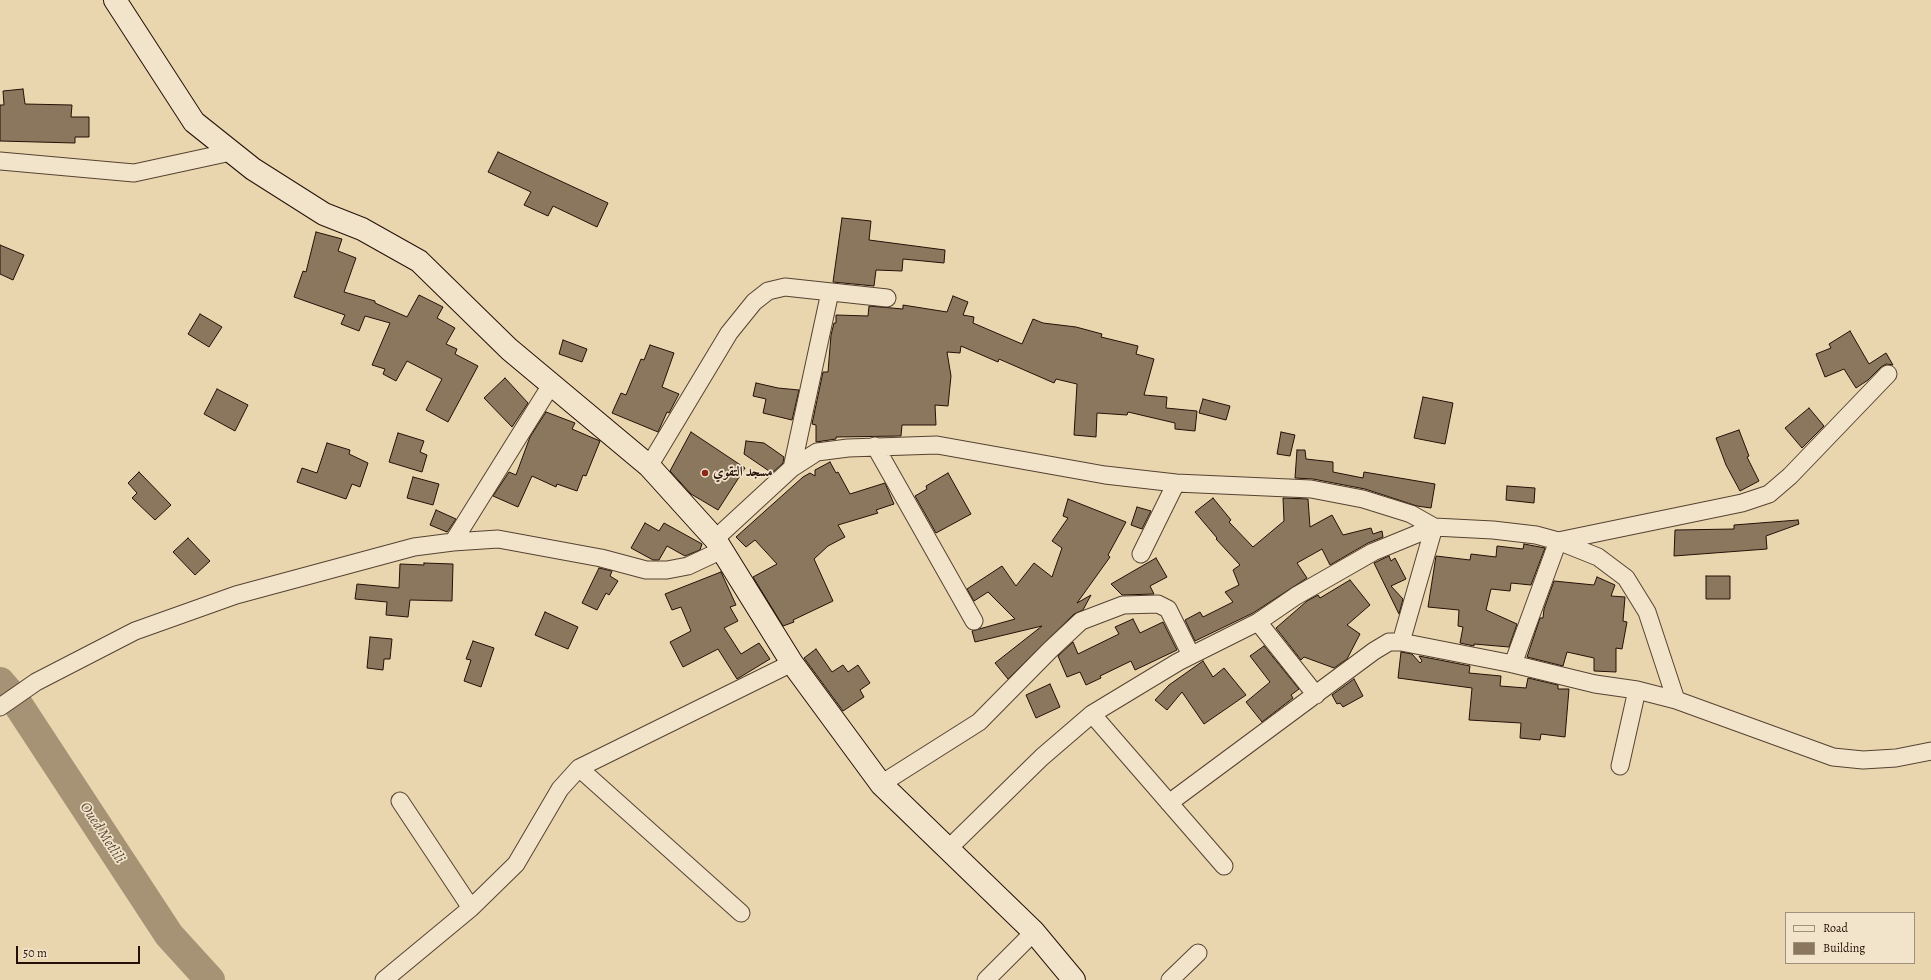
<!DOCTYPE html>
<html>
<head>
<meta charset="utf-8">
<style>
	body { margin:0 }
	#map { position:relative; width:1931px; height:980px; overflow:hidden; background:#e9d6af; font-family:Alegreya,serif }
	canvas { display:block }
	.legend { position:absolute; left:1785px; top:912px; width:130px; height:52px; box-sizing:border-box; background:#f1e4cb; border:1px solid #9f8f7d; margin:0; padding:5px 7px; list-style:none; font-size:12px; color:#251007 }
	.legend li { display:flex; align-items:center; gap:8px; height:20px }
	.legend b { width:20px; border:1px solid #9f8f7d }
	.scale { position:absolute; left:16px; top:946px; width:124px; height:18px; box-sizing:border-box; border:2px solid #251007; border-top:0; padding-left:5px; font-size:12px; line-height:14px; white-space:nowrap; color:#251007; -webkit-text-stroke:3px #f1e4cb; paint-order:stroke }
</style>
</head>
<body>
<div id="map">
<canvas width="1931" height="980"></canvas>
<ul class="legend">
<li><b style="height:5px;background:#f1e4cb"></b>Road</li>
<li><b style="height:11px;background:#8b775e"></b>Building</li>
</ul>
<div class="scale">50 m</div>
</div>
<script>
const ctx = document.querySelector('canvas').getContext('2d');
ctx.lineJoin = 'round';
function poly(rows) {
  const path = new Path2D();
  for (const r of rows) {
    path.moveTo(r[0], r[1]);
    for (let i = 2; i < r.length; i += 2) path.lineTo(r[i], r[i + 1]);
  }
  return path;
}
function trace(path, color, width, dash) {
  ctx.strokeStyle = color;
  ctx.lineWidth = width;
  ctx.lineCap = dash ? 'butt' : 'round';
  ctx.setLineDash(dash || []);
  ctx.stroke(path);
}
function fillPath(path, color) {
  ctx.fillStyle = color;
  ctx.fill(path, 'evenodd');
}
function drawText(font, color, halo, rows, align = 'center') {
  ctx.font = font + ' Alegreya,Amiri,serif';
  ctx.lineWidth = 3.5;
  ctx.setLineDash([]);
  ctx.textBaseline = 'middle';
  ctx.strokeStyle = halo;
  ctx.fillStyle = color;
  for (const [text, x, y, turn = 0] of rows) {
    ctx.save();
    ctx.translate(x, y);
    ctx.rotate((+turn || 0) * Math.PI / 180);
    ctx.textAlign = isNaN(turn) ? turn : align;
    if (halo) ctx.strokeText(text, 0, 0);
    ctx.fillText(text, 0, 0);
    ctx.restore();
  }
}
trace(poly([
	[0,682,13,697,169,935,210,980]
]), '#a69376', 30);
const building = poly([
	[23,89,25,104,72,105,71,117,89,117,89,137,75,137,75,143,0,141,0,105,4,105,3,91,23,89],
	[498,152,608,203,597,227,553,206,548,216,524,205,531,192,488,172,498,152],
	[842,218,871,221,869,240,945,250,944,263,903,259,902,271,876,270,874,286,833,282,842,218],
	[316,232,342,239,338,251,356,258,344,292,375,301,375,303,407,317,419,295,443,307,437,318,455,328,446,344,457,349,455,354,478,366,448,422,426,410,442,379,407,361,396,381,383,374,385,369,372,365,390,323,365,316,359,331,341,324,345,315,294,297,303,271,306,272,316,232],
	[0,245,24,255,13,280,0,274,0,245],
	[953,296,968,302,963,315,974,317,973,323,1022,344,1033,319,1043,323,1076,327,1102,334,1101,337,1138,346,1136,354,1154,359,1144,395,1167,397,1166,408,1197,411,1195,431,1175,429,1175,423,1128,412,1127,415,1097,413,1096,437,1074,435,1077,384,1056,379,1054,383,999,359,998,362,961,346,960,353,947,352,951,376,948,406,935,405,936,425,902,425,901,436,836,437,836,439,816,442,816,425,812,424,823,372,828,372,831,335,834,323,836,323,836,315,868,316,869,306,903,309,903,305,947,312,953,296],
	[200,314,222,327,209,347,188,334,200,314],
	[1850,331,1869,364,1886,353,1893,365,1886,364,1881,367,1868,380,1856,388,1844,369,1825,377,1816,354,1831,348,1829,344,1850,331],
	[563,340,587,349,582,362,559,354,563,340],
	[650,345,674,353,662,387,679,394,669,413,667,412,658,432,612,413,621,393,626,395,641,359,644,360,650,345],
	[505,378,528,403,512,427,484,398,505,378],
	[756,383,778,388,799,390,792,420,763,413,766,399,753,396,756,383],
	[217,389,248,405,235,431,204,414,217,389],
	[1423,397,1453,403,1445,444,1414,438,1423,397],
	[1203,399,1230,406,1226,420,1199,413,1203,399],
	[1809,408,1824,426,1802,448,1785,428,1809,408],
	[546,412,575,423,572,429,600,441,586,476,583,475,577,491,557,484,556,487,532,476,518,507,493,496,509,472,516,475,530,437,546,412],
	[1739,430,1749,456,1747,457,1759,481,1740,491,1726,465,1716,438,1739,430],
	[691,432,745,468,718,510,691,494,670,471,691,432],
	[1281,432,1295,435,1290,456,1277,454,1281,432],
	[398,433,424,441,420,452,427,455,422,472,389,462,398,433],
	[746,441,764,443,784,457,783,463,772,473,744,454,746,441],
	[327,443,350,450,349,454,368,463,360,487,352,484,346,499,297,482,302,468,317,473,327,443],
	[1297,450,1305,450,1306,459,1333,462,1333,472,1363,478,1364,472,1435,484,1431,508,1417,506,1365,489,1313,479,1295,478,1297,450],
	[830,462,836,473,838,472,850,494,885,483,894,504,876,510,878,513,838,525,845,537,828,546,814,559,833,601,793,620,794,622,783,626,753,577,777,564,755,540,746,547,736,537,803,477,810,473,815,476,815,470,830,462],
	[139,472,171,505,155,520,132,498,137,493,128,483,139,472],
	[948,473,971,514,936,533,915,496,927,489,926,486,948,473],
	[413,477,439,484,433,505,407,498,413,477],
	[1507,486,1535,488,1534,503,1506,500,1507,486],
	[1213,498,1231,520,1229,522,1253,547,1284,521,1283,498,1308,499,1310,527,1332,515,1343,535,1371,528,1373,534,1382,531,1383,537,1368,543,1330,565,1322,549,1297,563,1307,578,1253,613,1195,641,1185,620,1200,612,1203,617,1233,602,1225,592,1239,585,1233,570,1240,565,1216,539,1217,538,1195,512,1213,498],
	[1068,499,1126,522,1108,555,1110,557,1077,603,1091,595,1083,610,1074,614,1008,679,995,663,1042,626,975,642,972,631,1015,619,988,592,974,601,967,589,1002,566,1016,586,1034,563,1052,577,1062,548,1052,541,1068,518,1063,516,1068,499],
	[1137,507,1151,511,1142,529,1131,525,1137,507],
	[436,510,456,519,447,532,430,525,436,510],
	[1798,520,1799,524,1766,536,1767,549,1674,556,1675,530,1734,529,1734,525,1798,520],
	[645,523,659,531,664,523,702,544,700,550,685,556,667,546,659,560,653,560,631,548,645,523],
	[188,538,210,561,195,575,173,552,188,538],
	[1524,544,1545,548,1531,585,1511,583,1510,591,1491,589,1486,610,1517,624,1509,647,1474,644,1474,646,1460,643,1463,627,1458,626,1459,610,1428,607,1436,556,1470,560,1471,554,1496,557,1497,546,1523,549,1524,544],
	[1389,556,1391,561,1395,558,1406,579,1391,586,1403,599,1399,614,1374,563,1389,556],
	[1156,558,1167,577,1150,586,1154,594,1122,595,1111,584,1156,558],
	[424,563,453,564,452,601,410,600,408,617,386,615,387,602,355,599,357,584,399,588,400,564,424,565,424,563],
	[599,568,612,571,610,576,618,581,609,595,606,593,597,610,582,603,599,568],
	[721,572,736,605,730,607,738,621,724,628,741,654,759,643,770,659,737,679,718,649,683,667,670,642,691,631,681,607,672,610,665,594,721,572],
	[1706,576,1730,576,1730,599,1706,599,1706,576],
	[1597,577,1615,585,1611,596,1625,597,1623,621,1627,622,1622,649,1616,648,1616,672,1594,671,1594,658,1567,652,1563,666,1527,657,1540,618,1543,618,1544,609,1554,581,1594,585,1597,577],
	[1350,580,1370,605,1347,625,1360,634,1347,659,1334,668,1304,657,1301,660,1276,628,1307,601,1318,595,1320,598,1350,580],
	[545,612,578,627,568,649,535,635,545,612],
	[1133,619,1140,633,1163,622,1177,650,1135,670,1131,661,1100,676,1101,678,1086,685,1080,672,1067,677,1058,656,1073,642,1078,654,1119,634,1115,627,1133,619],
	[370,637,392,639,390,659,384,659,383,670,367,668,370,637],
	[473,641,494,648,481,687,464,681,471,660,466,659,473,641],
	[1264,646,1299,689,1291,695,1293,698,1262,722,1246,702,1270,682,1250,656,1264,646],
	[816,649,832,672,843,665,848,672,858,665,870,683,860,690,864,697,843,711,804,658,816,649],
	[1401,652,1412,654,1420,663,1422,661,1419,656,1470,666,1469,673,1501,676,1500,686,1526,688,1528,678,1558,685,1558,689,1569,689,1565,737,1541,734,1540,740,1520,738,1521,723,1469,720,1472,688,1398,678,1401,652],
	[1203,661,1213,677,1224,668,1246,695,1204,724,1182,692,1167,710,1155,700,1169,685,1203,661],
	[1354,679,1363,696,1343,707,1340,703,1337,704,1332,695,1354,679],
	[1050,684,1060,707,1036,718,1026,695,1050,684]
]);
fillPath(building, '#8b775e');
trace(building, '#251007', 1);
const street = poly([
	[0,161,134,173,231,152],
	[875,446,974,621],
	[649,466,729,333,754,302,768,291,785,287,887,298],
	[792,468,830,292],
	[715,539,792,468,817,452,848,448,937,445,1105,475,1176,483,1311,489,1363,499,1411,514,1434,527,1401,642],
	[453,542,551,385],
	[1141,554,1176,483],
	[1258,622,1316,695],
	[1513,664,1558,541,1742,503,1769,494,1790,476,1888,374],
	[0,707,36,682,135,631,236,595,414,547,453,542,498,539,601,558,646,570,667,570,688,566,722,550],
	[1092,714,1224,866],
	[1620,766,1637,690],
	[579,768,741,913],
	[881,784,979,722,1050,650,1081,621,1123,605,1158,604,1168,609,1191,655],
	[400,801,471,908],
	[1169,803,1374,651,1389,642,1401,642,1513,664,1595,684,1637,690,1676,700,1833,757,1863,760,1896,758,1931,751],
	[948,849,1042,757,1092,714,1178,662,1258,622,1296,596,1373,552,1434,527,1493,530,1536,535,1558,541,1598,557,1626,578,1647,612,1676,700],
	[384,980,471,908,516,864,560,789,579,768,792,663],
	[986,980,1034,932],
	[1170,980,1198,953]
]);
const secondary = poly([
	[115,0,194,122,253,169,324,214,362,229,419,261,509,349,649,466,715,539,792,663,881,784,1034,932,1074,980]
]);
trace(street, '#564231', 19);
trace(secondary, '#251007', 24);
trace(street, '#f1e4cb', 17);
trace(secondary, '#f1e4cb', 22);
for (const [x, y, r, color] of [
	[705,473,4,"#8f2418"]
]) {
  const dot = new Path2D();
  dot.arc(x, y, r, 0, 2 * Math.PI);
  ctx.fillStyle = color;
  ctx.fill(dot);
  trace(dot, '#f1e4cb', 1.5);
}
drawText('bold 14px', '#251007', '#f1e4cb', [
	["مسجد التقوي",713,473]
], 'left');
drawText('italic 15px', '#5f4b39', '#f1e4cb', [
	["Oued Metlili",102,833,57]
]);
</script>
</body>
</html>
